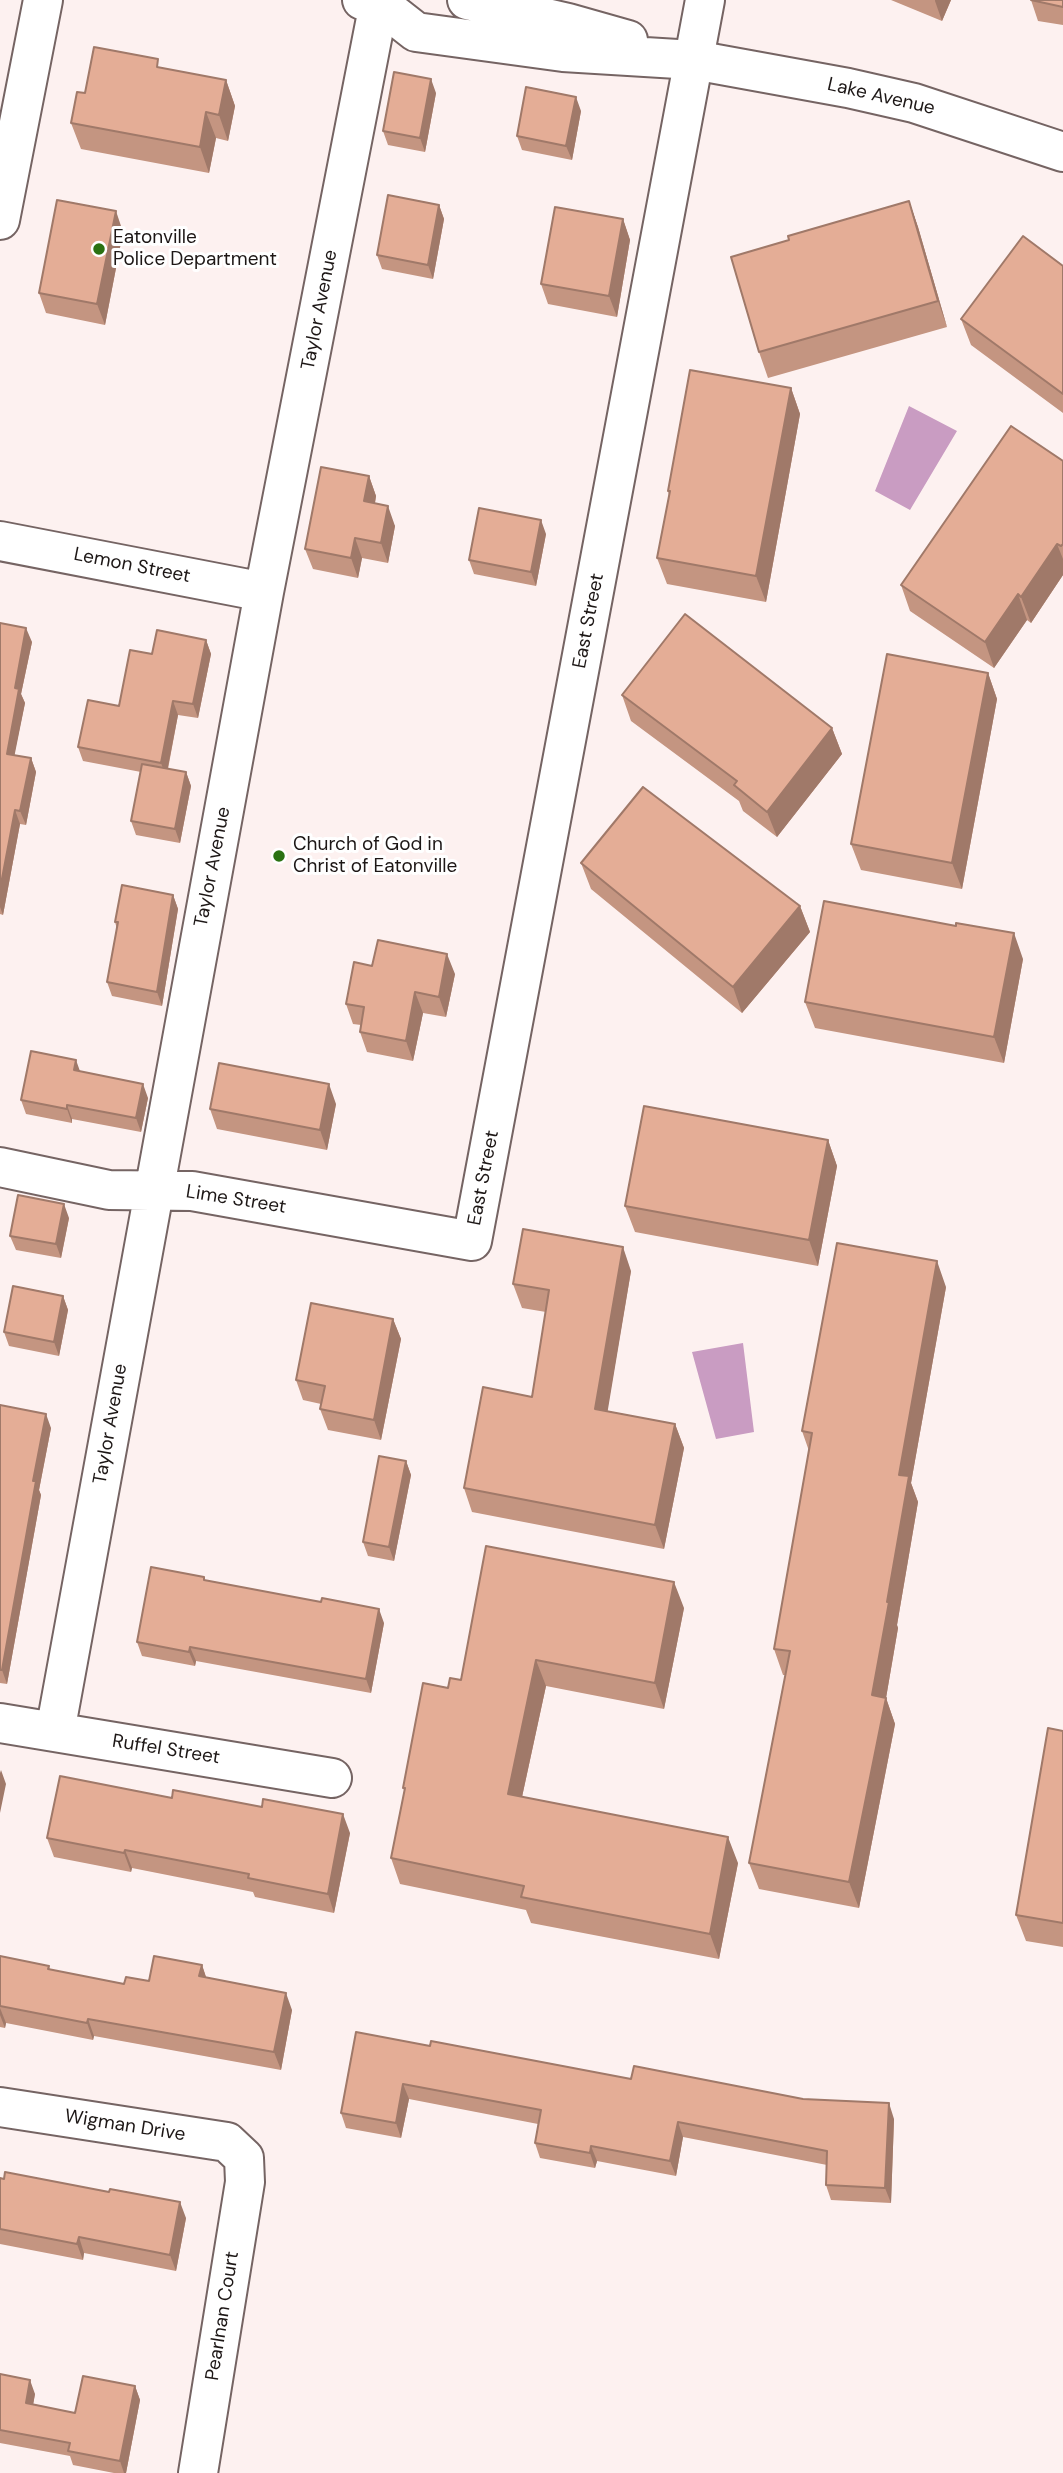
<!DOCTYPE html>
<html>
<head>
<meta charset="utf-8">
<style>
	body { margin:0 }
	canvas { display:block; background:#fdf1f0 }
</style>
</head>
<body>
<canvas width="1063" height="2473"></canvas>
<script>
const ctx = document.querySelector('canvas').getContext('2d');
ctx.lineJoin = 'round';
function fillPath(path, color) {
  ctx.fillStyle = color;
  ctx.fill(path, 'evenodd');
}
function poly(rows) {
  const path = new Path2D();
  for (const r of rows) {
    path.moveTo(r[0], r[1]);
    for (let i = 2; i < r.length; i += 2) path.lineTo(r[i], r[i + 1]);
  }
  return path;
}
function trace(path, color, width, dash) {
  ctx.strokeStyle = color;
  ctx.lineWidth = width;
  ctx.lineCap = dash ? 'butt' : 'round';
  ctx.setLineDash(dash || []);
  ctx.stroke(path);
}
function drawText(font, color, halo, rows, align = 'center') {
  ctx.font = font + ' "DM Sans",sans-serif';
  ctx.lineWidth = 6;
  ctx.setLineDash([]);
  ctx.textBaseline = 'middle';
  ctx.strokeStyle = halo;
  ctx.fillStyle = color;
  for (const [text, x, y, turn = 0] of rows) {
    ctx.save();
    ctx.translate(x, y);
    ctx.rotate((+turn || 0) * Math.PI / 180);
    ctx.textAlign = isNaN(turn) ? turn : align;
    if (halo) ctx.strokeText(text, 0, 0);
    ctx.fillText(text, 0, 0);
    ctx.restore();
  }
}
fillPath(poly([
	[909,406,957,431,910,510,875,491],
	[743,1343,754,1432,716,1439,692,1352]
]), '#c99cc2');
const minor = poly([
	[0,220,43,0],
	[0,541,264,592],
	[0,1167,109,1190,192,1191,472,1241,705,0],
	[0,1723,332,1778],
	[55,1732,264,592,379,3],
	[0,2107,227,2142,244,2158,245,2182,198,2473]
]);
const major = poly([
	[362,0,379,3,416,32,563,52,694,60,848,88,914,103,1063,152],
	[467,0,568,23,628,40]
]);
trace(minor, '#756463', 42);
trace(major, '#756463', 42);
trace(minor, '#fff', 38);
trace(major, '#fff', 38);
fillPath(poly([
	[891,0,951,0,942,21],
	[1031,0,1063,0,1063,25,1038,21],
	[162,68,226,80,235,106,228,141,216,138,209,173,81,149,71,123,85,93],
	[436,93,425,152,388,145,383,131],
	[581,111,572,160,522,150,517,136],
	[909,201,918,227,947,327,768,378,759,352],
	[439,205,444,219,433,279,382,269,377,255],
	[623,219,630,240,617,317,548,304,541,284],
	[123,232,105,325,46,313,39,293],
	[1063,266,1063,413,971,345,961,319],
	[791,388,800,414,766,602,667,584,657,558,669,495,668,491],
	[1063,461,1063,575,1031,623,1027,620,994,668,910,611,901,585],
	[369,476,376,496,375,503,395,526,388,563,362,558,358,578,313,569,305,549],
	[546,534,536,586,474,574,469,560],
	[0,623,32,642,21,694,25,703,14,755,31,758,36,772,26,825,20,824,3,915,0,914],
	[206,640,211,654,198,718,178,715,168,769,186,772,191,786,180,843,136,835,131,821,141,772,83,761,78,747,119,706,152,654],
	[988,673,997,699,962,889,861,870,851,844],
	[622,695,832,728,842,754,777,837,743,811,739,801,631,721],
	[581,863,800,906,810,932,742,1013,591,889],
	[173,895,178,909,162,1006,112,996,107,982,117,929,115,922],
	[1023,959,1004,1063,815,1028,805,1002],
	[372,966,455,974,446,1017,423,1013,413,1061,367,1052,360,1032,361,1025,353,1024,346,1004],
	[80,1071,148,1098,141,1132,72,1119,72,1123,26,1114,21,1100],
	[336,1104,327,1150,217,1129,210,1109],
	[828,1140,837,1166,818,1266,635,1232,625,1206],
	[69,1218,61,1258,16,1250,10,1236],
	[631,1271,607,1411,675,1424,684,1448,664,1549,472,1512,464,1488,532,1397,546,1312,522,1308,513,1284],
	[946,1287,911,1483,918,1502,897,1625,898,1628,886,1698,895,1724,859,1908,759,1889,749,1863,785,1675,783,1675,774,1649,809,1451,802,1431],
	[63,1296,68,1310,59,1356,9,1346,4,1332],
	[393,1319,401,1339,381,1440,328,1430,320,1409,321,1404,303,1400,296,1380],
	[0,1405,51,1428,39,1490,41,1495,7,1684,0,1683],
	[406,1461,411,1475,394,1561,368,1556,363,1542],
	[205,1580,384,1623,371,1693,196,1661,195,1666,142,1656,137,1642],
	[684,1608,664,1709,546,1686,522,1797,738,1863,719,1959,531,1923,526,1910,400,1884,391,1858,405,1792,403,1788,448,1688,461,1680],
	[1063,1731,1063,1947,1026,1941,1016,1915],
	[350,1833,334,1913,255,1897,253,1892,132,1868,131,1872,54,1857,47,1838],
	[0,1956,49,1966,50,1970,124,1984,149,1981,202,1965,206,1977,292,2010,281,2070,94,2036,93,2040,6,2023,5,2028,0,2027],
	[430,2046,631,2079,894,2119,891,2203,831,2200,826,2185,827,2165,683,2137,676,2176,597,2161,595,2168,540,2158,535,2143,538,2124,409,2099,401,2138,346,2128,341,2113],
	[0,2178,186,2218,176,2271,84,2253,83,2260,0,2244],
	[0,2374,35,2394,33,2404,75,2413,135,2386,140,2400,126,2473,114,2473,73,2465,70,2456,0,2443]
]), '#c49581');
fillPath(poly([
	[935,0,951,0,942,21,935,1],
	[431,79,436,93,425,152,420,138],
	[226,80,235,106,228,141,219,115],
	[576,97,581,111,572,160,566,146],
	[206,112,216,138,209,173,200,147],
	[909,201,918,227,947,327,938,301],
	[439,205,444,219,433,279,428,265],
	[116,211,123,232,105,325,97,304],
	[623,219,630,240,617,317,609,296],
	[791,388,800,414,766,602,756,576],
	[369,476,376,496,372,521,364,501],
	[388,506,395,526,388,563,381,543],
	[541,520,546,534,536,586,531,572],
	[355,538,362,558,358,578,351,558],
	[1057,544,1063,559,1063,575,1031,623,1021,597],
	[1018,594,1027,620,994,668,985,642],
	[26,628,32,642,21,694,25,703,12,768,7,754,15,688],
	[206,640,211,654,198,718,193,704],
	[988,673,997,699,962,889,952,863],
	[173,701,178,715,166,777,161,763],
	[832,728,842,754,777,837,767,812],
	[31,758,36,772,26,825,20,811],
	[186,772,191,786,180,843,175,829],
	[15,810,20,824,3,915,0,907,0,889],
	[173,895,178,909,162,1006,157,992],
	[800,906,810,932,742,1013,733,987],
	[1014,933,1023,959,1004,1063,994,1037],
	[447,954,455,974,446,1017,439,997],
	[415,992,423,1013,413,1061,406,1041],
	[76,1060,81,1074,74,1070],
	[143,1084,148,1098,141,1132,136,1118],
	[329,1084,336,1104,327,1150,320,1130],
	[67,1105,72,1119,72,1123,67,1109],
	[828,1140,837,1166,818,1266,809,1240],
	[64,1204,69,1218,61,1258,56,1244],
	[623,1247,631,1271,604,1433,595,1409],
	[937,1261,946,1287,911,1483,918,1502,897,1625,898,1628,886,1698,895,1724,859,1908,849,1882,872,1695,887,1602,899,1475],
	[63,1296,68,1310,59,1356,54,1342],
	[393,1319,401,1339,381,1440,374,1420],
	[46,1414,51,1428,39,1490,41,1495,7,1684,2,1670,33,1481],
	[675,1424,684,1448,664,1549,655,1525],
	[406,1461,411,1475,394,1561,389,1547],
	[674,1582,684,1608,664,1709,655,1683],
	[379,1609,384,1623,371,1693,366,1679],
	[190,1647,196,1661,195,1666,189,1652],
	[536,1660,546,1686,517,1820,508,1794],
	[1,1770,6,1784,0,1813,0,1773],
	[343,1814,350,1833,334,1913,328,1894],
	[728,1837,738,1863,719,1959,710,1934],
	[125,1850,132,1868,131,1872,124,1853],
	[202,1965,208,1983,199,1976],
	[286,1993,292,2010,281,2070,274,2052],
	[0,2008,6,2023,5,2028,0,2015],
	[88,2019,94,2036,93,2040,87,2023],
	[403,2084,409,2099,401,2138,396,2123],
	[889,2103,894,2119,891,2203,885,2188],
	[678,2122,683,2137,676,2176,670,2161],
	[591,2146,597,2161,595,2168,590,2153],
	[180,2202,186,2218,176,2271,170,2255],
	[79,2237,84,2253,83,2260,77,2244],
	[30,2380,35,2394,31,2417,26,2403],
	[135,2386,140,2400,126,2473,124,2473,120,2461]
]), '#a07969');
const building = poly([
	[1031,0,1063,0,1063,7,1031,0],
	[94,47,158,59,157,67,226,80,219,115,206,112,200,147,71,123,77,92,85,93,94,47],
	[394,72,431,79,420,138,383,131,394,72],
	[526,87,576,97,566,146,517,136,526,87],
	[388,195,439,205,428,265,377,255,388,195],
	[57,200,116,211,97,304,39,293,57,200],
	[909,201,938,301,759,352,731,257,789,240,788,236,909,201],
	[555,207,623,219,609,296,541,284,555,207],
	[1023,236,1063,266,1063,394,961,319,1023,236],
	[690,370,791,388,756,576,657,558,670,491,668,491,690,370],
	[1011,426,1063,461,1063,544,1061,546,1057,544,1021,597,1018,594,985,642,901,585,1011,426],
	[321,467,369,476,364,501,388,506,381,543,355,538,351,558,305,549,321,467],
	[479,508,541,520,531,572,469,560,479,508],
	[685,614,832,728,767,812,734,785,737,781,622,695,685,614],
	[0,623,26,628,15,688,19,689,7,754,31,758,20,811,15,810,0,889,0,623],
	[157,630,206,640,193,704,173,701,161,763,78,747,88,700,119,706,130,650,152,654,157,630],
	[887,654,988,673,952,863,851,844,887,654],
	[142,764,186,772,175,829,131,821,142,764],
	[643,787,800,906,733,987,581,863,643,787],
	[122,885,173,895,157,992,107,982,118,922,115,922,122,885],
	[824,901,956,926,956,923,1014,933,994,1037,805,1002,824,901],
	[378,940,447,954,439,997,415,992,406,1041,360,1032,364,1007,346,1004,354,962,372,966,378,940],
	[31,1051,76,1060,74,1070,143,1084,136,1118,67,1105,67,1109,21,1100,31,1051],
	[219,1063,329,1084,320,1130,210,1109,219,1063],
	[644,1106,828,1140,809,1240,625,1206,644,1106],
	[18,1195,64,1204,56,1244,10,1236,18,1195],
	[523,1229,623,1247,595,1409,675,1424,655,1525,464,1488,483,1387,532,1397,549,1290,513,1284,523,1229],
	[837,1243,937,1261,899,1475,909,1476,887,1602,889,1602,872,1695,886,1698,849,1882,749,1863,790,1651,774,1649,812,1433,802,1431,837,1243],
	[13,1286,63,1296,54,1342,4,1332,13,1286],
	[311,1303,393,1319,374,1420,320,1409,325,1386,296,1380,311,1303],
	[0,1405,46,1414,33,1481,36,1481,2,1670,0,1670,0,1405],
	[379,1456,406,1461,389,1547,363,1542,379,1456],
	[486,1546,674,1582,655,1683,536,1660,508,1794,728,1837,710,1934,521,1897,524,1886,391,1858,405,1788,403,1788,423,1683,448,1688,450,1678,461,1680,486,1546],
	[151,1567,204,1577,204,1580,321,1602,322,1598,379,1609,366,1679,190,1647,189,1652,137,1642,151,1567],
	[1048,1728,1063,1731,1063,1923,1016,1915,1048,1728],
	[60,1776,172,1798,173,1790,262,1807,263,1799,343,1814,328,1894,248,1878,249,1874,125,1850,124,1853,47,1838,60,1776],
	[0,1956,49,1966,48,1969,124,1984,126,1977,149,1981,154,1956,202,1965,199,1976,286,1993,274,2052,88,2019,87,2023,0,2006,0,1956],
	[356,2032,430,2046,431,2041,631,2079,634,2066,803,2099,889,2103,885,2188,826,2185,827,2151,678,2122,670,2161,591,2146,590,2153,535,2143,541,2110,403,2084,396,2123,341,2113,356,2032],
	[5,2172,109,2192,110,2189,180,2202,170,2255,79,2237,77,2244,0,2229,0,2178,4,2179,5,2172],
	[0,2374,30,2380,26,2403,75,2413,83,2376,135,2386,120,2461,68,2451,70,2443,0,2430,0,2374]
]);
fillPath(building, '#e4ad96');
trace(building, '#a07969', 2);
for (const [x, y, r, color] of [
	[99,249,7,"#2a7112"],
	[279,856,7,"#2a7112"]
]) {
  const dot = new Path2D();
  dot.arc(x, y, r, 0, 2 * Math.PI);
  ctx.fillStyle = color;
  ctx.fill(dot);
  trace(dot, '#fff', 2.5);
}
drawText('19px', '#1d1716', '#fff', [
	["Lake Avenue",881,97,13],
	["Taylor Avenue",320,310,-79],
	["Lemon Street",132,566,11],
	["East Street",589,621,-79],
	["Taylor Avenue",213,867,-79],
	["East Street",484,1178,-79],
	["Lime Street",236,1200,9],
	["Taylor Avenue",111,1424,-80],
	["Ruffel Street",166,1750,9],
	["Wigman Drive",125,2126,9],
	["Pearlnan Court",223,2316,-81]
]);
drawText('19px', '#1d1716', '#fff', [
	["Eatonville",113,238],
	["Police Department",113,260],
	["Church of God in",293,845],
	["Christ of Eatonville",293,867]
], 'left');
</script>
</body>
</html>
